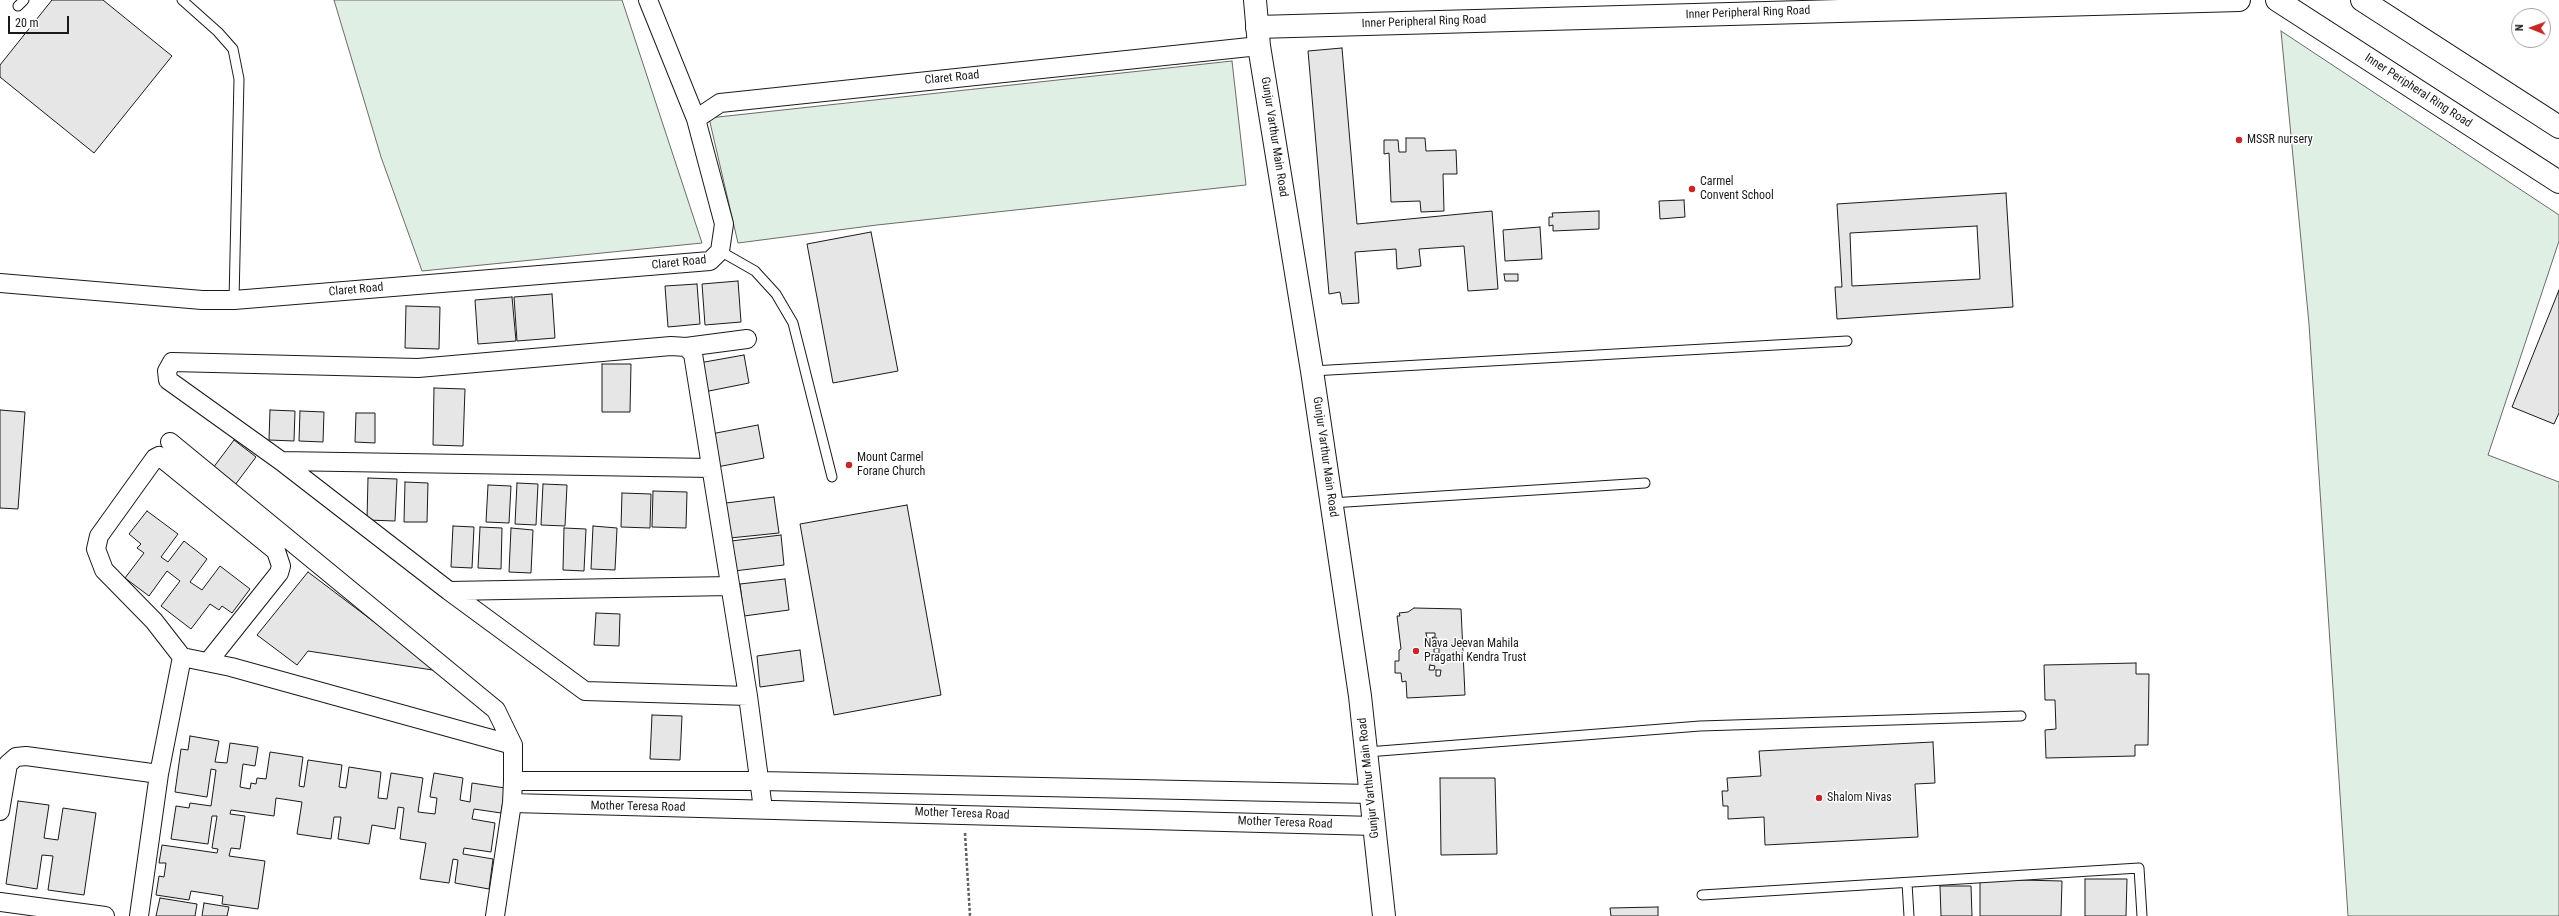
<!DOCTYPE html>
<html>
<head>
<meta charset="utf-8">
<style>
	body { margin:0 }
	#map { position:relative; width:2559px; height:916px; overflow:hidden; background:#fff; font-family:"Roboto Condensed",sans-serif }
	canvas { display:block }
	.north { position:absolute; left:2511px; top:8px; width:40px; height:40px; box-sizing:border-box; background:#fff; border:1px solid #a3a3a3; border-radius:50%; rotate:271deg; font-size:11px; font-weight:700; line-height:16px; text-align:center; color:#1a1a1a }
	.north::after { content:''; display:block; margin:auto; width:14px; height:18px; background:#c62828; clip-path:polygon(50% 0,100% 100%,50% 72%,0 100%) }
	.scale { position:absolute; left:8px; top:16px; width:61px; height:18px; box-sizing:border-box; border:2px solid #1a1a1a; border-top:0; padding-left:5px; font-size:12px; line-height:14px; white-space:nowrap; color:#1a1a1a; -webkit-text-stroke:3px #fff; paint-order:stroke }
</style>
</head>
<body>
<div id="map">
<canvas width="2559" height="916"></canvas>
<div class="north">N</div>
<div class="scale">20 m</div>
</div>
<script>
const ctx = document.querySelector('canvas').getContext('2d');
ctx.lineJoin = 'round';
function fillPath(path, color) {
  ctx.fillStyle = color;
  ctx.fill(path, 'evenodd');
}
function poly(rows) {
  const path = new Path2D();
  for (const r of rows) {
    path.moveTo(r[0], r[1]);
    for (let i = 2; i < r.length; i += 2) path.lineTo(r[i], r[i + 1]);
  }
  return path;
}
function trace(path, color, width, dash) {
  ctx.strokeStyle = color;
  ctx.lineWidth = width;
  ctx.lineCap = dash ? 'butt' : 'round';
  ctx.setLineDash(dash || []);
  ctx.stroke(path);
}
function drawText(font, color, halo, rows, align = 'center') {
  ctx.font = font + ' "Roboto Condensed",sans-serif';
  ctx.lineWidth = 3;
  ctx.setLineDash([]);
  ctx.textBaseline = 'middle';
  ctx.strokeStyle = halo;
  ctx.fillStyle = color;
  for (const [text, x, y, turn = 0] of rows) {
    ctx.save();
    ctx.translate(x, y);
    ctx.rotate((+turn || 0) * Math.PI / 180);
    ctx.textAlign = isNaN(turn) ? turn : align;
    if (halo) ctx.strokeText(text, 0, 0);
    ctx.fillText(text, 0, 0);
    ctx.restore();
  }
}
const green = poly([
	[334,0,622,0,702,243,422,271,381,157,334,0],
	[2281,31,2559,215,2559,241,2488,455,2559,482,2559,916,2348,916,2309,324,2281,31],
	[1232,61,1246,185,877,225,738,243,709,118,1232,61]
]);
fillPath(green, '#e0efe3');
trace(green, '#6a6a6a', 1);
const building = poly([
	[52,0,103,0,172,56,94,153,0,77,0,65,52,0],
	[1342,48,1357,224,1492,211,1498,289,1468,291,1464,246,1419,249,1421,266,1397,269,1396,249,1355,252,1359,303,1342,304,1340,292,1329,294,1308,51,1342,48],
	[1406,138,1425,138,1426,151,1456,150,1457,174,1443,174,1444,211,1421,212,1420,201,1391,202,1389,153,1384,154,1384,140,1398,140,1399,152,1406,152,1406,138],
	[2006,193,2013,307,1837,319,1835,287,1842,287,1837,204,2006,193],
	[1977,226,1980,279,1852,286,1850,233,1977,226],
	[1684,200,1685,217,1660,219,1659,201,1684,200],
	[1599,211,1599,229,1553,231,1553,225,1549,226,1549,217,1553,217,1552,213,1599,211],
	[1540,227,1542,259,1505,261,1503,230,1540,227],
	[871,232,898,371,833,383,807,244,871,232],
	[1504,274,1518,274,1518,281,1505,281,1504,274],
	[738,281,741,322,705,325,702,284,738,281],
	[697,284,700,324,668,327,665,286,697,284],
	[2559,290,2559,413,2554,424,2512,407,2559,290],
	[552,294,555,338,517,341,514,297,552,294],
	[512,297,516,341,478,344,475,300,512,297],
	[406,306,440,307,439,349,405,348,406,306],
	[744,355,749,383,704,392,699,363,744,355],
	[602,364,631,364,630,412,602,412,602,364],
	[434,388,465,389,463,446,433,445,434,388],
	[0,410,25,412,18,509,0,508,0,410],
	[270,410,295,411,294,441,269,440,270,410],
	[300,411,324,412,323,442,299,441,300,411],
	[356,413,375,413,375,443,355,442,356,413],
	[758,425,764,458,717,467,711,434,758,425],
	[234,440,256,457,235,485,213,468,234,440],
	[368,478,397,479,395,521,367,520,368,478],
	[405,482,428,483,427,522,404,522,405,482],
	[517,483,538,484,536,525,515,524,517,483],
	[543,484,567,485,565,526,541,525,543,484],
	[488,485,511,486,509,523,486,522,488,485],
	[653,491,687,492,686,528,652,527,653,491],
	[622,493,651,494,650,528,621,527,622,493],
	[774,497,779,533,730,538,726,503,774,497],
	[907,505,941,695,834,715,800,524,907,505],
	[147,511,178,534,161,557,168,562,184,541,207,559,190,582,202,590,220,566,250,589,232,613,222,606,219,610,210,604,191,629,161,606,180,581,167,571,149,596,125,578,144,553,137,548,141,544,129,534,147,511],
	[453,526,474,527,472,568,451,567,453,526],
	[593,526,617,528,615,570,591,569,593,526],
	[480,527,502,528,501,569,478,568,480,527],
	[511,528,533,530,531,573,509,572,511,528],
	[564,528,586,529,584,571,563,570,564,528],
	[781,535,784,565,734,571,731,541,781,535],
	[308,572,439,671,308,651,297,665,257,635,308,572],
	[785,579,789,610,744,616,740,584,785,579],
	[1414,608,1461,609,1465,695,1407,698,1406,681,1402,682,1401,673,1395,673,1395,661,1399,661,1399,650,1401,649,1397,616,1400,616,1399,613,1408,612,1414,608],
	[1426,633,1435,633,1435,637,1427,638,1426,633],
	[1432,638,1437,638,1437,647,1428,646,1429,641,1432,642,1432,638],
	[1439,648,1439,653,1434,653,1434,649,1439,648],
	[1430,665,1435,666,1434,670,1429,670,1430,665],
	[1436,670,1441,670,1440,676,1436,676,1436,670],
	[596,613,620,614,619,646,594,645,596,613],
	[800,650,804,681,760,687,757,656,800,650],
	[2136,663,2136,674,2149,674,2148,745,2135,745,2135,756,2046,758,2045,730,2056,729,2055,700,2045,700,2044,665,2136,663],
	[652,715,682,716,680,760,650,759,652,715],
	[190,736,219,741,215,762,227,763,230,743,258,747,255,766,243,764,240,787,250,789,251,783,256,784,257,778,266,779,270,752,303,757,299,786,304,787,308,760,342,765,339,787,346,788,349,767,381,772,378,798,387,799,391,773,423,778,418,812,435,814,437,798,430,797,434,773,463,778,460,800,470,802,472,783,505,788,501,813,474,809,472,819,495,823,491,852,464,848,463,854,493,859,489,889,455,883,458,860,453,859,449,883,420,879,426,843,400,839,404,808,398,807,395,829,372,825,369,844,338,839,341,817,334,817,331,839,297,834,302,802,276,798,274,816,231,810,230,814,245,816,240,849,231,848,229,856,265,861,258,909,222,904,223,896,191,891,189,900,156,895,159,876,164,877,166,863,159,863,162,845,217,853,218,849,212,848,217,816,212,816,208,844,171,839,176,806,189,808,190,803,211,806,216,770,211,769,207,797,175,792,181,749,188,750,190,736],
	[1933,742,1935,783,1915,784,1918,837,1765,845,1764,817,1728,819,1728,806,1723,806,1722,791,1728,791,1727,778,1761,776,1759,751,1933,742],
	[1440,778,1495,778,1497,854,1441,855,1440,778],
	[18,801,49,805,44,838,58,840,63,808,96,813,84,895,48,890,53,856,42,855,37,889,6,884,18,801],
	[1980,879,2062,881,2061,916,1980,916,1980,879],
	[2085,879,2127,879,2126,916,2085,916,2085,879],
	[1940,886,1971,886,1972,916,1941,916,1940,886],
	[160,898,197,904,195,916,156,916,160,898],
	[204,903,229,907,227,916,202,916,204,903],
	[1658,907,1658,916,1611,916,1610,908,1658,907]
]);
fillPath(building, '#e6e6e6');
trace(building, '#1a1a1a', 1);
const service = poly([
	[182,0,218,32,233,49,239,79,234,300],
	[18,6,24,0],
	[720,251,755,271,776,294,793,323,832,477],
	[1312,371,1847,341],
	[1331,503,1645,483],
	[1367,752,1700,726,2021,716],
	[1907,883,1909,916],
	[1702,895,2139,868,2142,916]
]);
const minor = poly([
	[648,0,696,119],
	[0,283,202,300,234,300,710,261,720,251,724,224,696,119,720,103,1259,46],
	[686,347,747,339],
	[170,442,496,710,513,745,513,781,512,803,495,916],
	[281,461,711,468],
	[449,591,730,586],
	[182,657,154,621,104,570,96,549,99,536,155,458,159,456,276,551,281,566,279,573,208,662],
	[748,696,585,691,449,591,281,461,168,380,167,371,172,362,418,368,671,346,686,347,693,354,748,696,763,809],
	[513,781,760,781,1371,794],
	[512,803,1374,826],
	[0,811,8,764,16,757,26,756,159,774],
	[0,902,105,916],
	[139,916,159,774,182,657,231,667,513,745]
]);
const secondary = poly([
	[1255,0,1259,46,1312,371,1360,696,1384,916]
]);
const primary = poly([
	[2277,0,2559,182],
	[2362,0,2559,127],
	[1257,27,2239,0]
]);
trace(service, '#1a1a1a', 11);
trace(minor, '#1a1a1a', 20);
trace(secondary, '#1a1a1a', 24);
trace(primary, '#1a1a1a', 24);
trace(poly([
	[965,833,970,916]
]), '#5f5f5f', 2.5, [3, 2]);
trace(service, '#fff', 9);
trace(minor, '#fff', 18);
trace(secondary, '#fff', 22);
trace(primary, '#fff', 22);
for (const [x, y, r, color] of [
	[2239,140,4,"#c62828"],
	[1692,189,4,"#c62828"],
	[849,465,4,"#c62828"],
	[1416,651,4,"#c62828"],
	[1819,798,4,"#c62828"]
]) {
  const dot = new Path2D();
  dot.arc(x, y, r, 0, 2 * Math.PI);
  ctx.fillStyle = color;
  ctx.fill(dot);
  trace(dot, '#fff', 1.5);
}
drawText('12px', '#1a1a1a', '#fff', [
	["Inner Peripheral Ring Road",1748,13,-2],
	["Inner Peripheral Ring Road",1424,22,-2],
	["Claret Road",952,78,-6],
	["Inner Peripheral Ring Road",2418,91,33],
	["Gunjur Varthur Main Road",1274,137,81],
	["Claret Road",679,263,-6],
	["Claret Road",356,290,-5],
	["Gunjur Varthur Main Road",1325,457,82],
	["Gunjur Varthur Main Road",1369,778,-96],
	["Mother Teresa Road",638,807,1],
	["Mother Teresa Road",962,814,2],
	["Mother Teresa Road",1285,823,2]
]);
drawText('12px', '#1a1a1a', '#fff', [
	["MSSR nursery",2247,140],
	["Carmel",1700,182],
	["Convent School",1700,196],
	["Mount Carmel",857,458],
	["Forane Church",857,472],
	["Nava Jeevan Mahila",1424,644],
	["Pragathi Kendra Trust",1424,658],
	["Shalom Nivas",1827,798]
], 'left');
</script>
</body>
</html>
